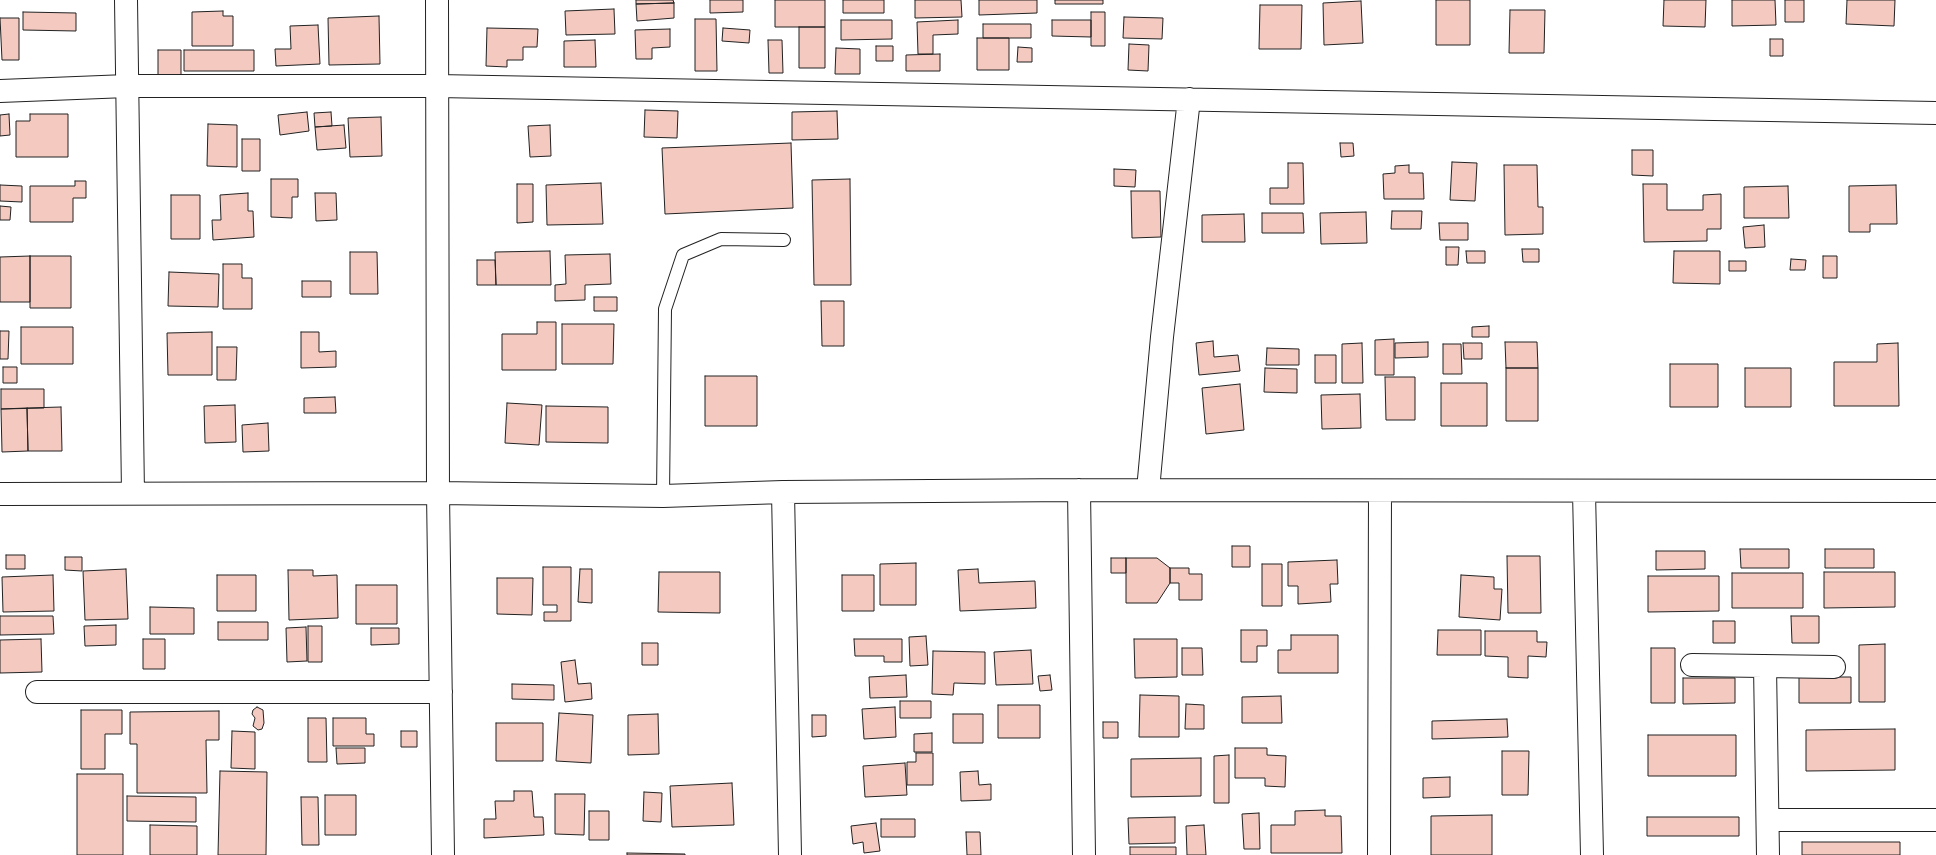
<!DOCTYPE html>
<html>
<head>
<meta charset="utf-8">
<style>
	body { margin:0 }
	canvas { display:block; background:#fff }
</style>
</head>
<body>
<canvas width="1936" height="855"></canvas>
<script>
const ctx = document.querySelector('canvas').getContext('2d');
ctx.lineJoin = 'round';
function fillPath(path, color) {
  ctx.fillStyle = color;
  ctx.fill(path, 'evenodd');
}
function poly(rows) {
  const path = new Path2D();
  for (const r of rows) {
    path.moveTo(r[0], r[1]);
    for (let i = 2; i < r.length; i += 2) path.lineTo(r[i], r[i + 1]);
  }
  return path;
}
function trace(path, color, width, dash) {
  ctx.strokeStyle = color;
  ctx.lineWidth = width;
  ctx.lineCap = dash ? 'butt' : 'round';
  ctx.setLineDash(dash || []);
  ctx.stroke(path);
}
const building = poly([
	[636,0,673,0,674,3,636,4,636,0],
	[710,0,743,0,743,12,710,13,710,0],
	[775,0,825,0,825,27,775,27,775,0],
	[843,0,884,0,884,13,843,13,843,0],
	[915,0,961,0,962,17,915,18,915,0],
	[979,0,1037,0,1037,13,979,15,979,0],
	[1055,0,1103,0,1103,4,1055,4,1055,0],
	[1436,0,1470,0,1470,45,1436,45,1436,0],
	[1664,0,1706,0,1705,27,1663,26,1664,0],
	[1732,0,1775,0,1776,25,1732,26,1732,0],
	[1785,0,1804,0,1804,22,1785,22,1785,0],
	[1847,0,1895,0,1894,26,1846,24,1847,0],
	[1361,1,1363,43,1324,45,1323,3,1361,1],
	[674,3,674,18,637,21,636,4,674,3],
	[1260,5,1302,5,1301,49,1259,49,1260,5],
	[614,9,615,34,566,35,565,11,614,9],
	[1510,10,1545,10,1544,53,1509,53,1510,10],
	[223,11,223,16,233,16,233,46,192,46,192,12,223,11],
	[23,12,76,13,76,31,23,30,23,12],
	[1091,12,1105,12,1105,46,1091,46,1091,12],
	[379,16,380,64,329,65,328,18,379,16],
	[1124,17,1163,18,1162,39,1123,38,1124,17],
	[0,18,19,18,19,60,2,60,0,18],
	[695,19,716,19,717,71,695,71,695,19],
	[841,20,892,20,892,39,841,40,841,20],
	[958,20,958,34,933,35,933,54,918,54,917,22,958,20],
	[1052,20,1091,20,1091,37,1052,36,1052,20],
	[983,24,1031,24,1031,38,983,38,983,24],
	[318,25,320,64,276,66,275,49,291,49,290,26,318,25],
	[799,27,825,27,825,68,799,68,799,27],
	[487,28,538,29,537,47,523,47,523,60,507,60,507,67,486,66,487,28],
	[723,28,750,30,749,43,722,41,723,28],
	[670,29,670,47,652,48,652,59,636,59,635,30,670,29],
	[977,38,1009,38,1009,70,977,70,977,38],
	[1770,39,1783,39,1783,56,1770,56,1770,39],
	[595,40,596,67,564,67,564,41,595,40],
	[768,40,782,40,783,73,769,73,768,40],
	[1129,44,1149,45,1148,71,1128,70,1129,44],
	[876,46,893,46,893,61,876,61,876,46],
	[1018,47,1032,48,1032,62,1017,62,1018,47],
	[836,48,860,49,860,74,835,74,836,48],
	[158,50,181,50,181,75,158,75,158,50],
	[184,50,254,50,254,71,184,71,184,50],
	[940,54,940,71,906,71,906,55,940,54],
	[645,110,678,111,677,138,644,137,645,110],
	[837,111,838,139,792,140,792,112,837,111],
	[307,112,309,131,280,135,278,115,307,112],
	[331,112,332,126,315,127,314,113,331,112],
	[9,114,10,135,0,136,0,115,9,114],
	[30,114,68,114,68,157,16,157,16,121,30,121,30,114],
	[381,117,382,156,350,157,348,118,381,117],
	[208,124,237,125,237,167,207,166,208,124],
	[344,125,346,148,317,150,315,127,344,125],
	[550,125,551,156,530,157,528,126,550,125],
	[242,139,260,139,260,171,242,171,242,139],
	[791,143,793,208,665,214,662,148,791,143],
	[1340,143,1353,143,1354,156,1341,157,1340,143],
	[1632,150,1653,150,1653,176,1632,175,1632,150],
	[1452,162,1477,163,1475,201,1450,200,1452,162],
	[1288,163,1303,163,1304,204,1270,204,1270,188,1288,188,1288,163],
	[1409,165,1409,173,1423,173,1424,199,1384,199,1383,174,1395,173,1395,166,1409,165],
	[1504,165,1537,165,1538,207,1543,207,1543,234,1505,235,1504,165],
	[1114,169,1136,170,1135,187,1114,186,1114,169],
	[271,179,298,179,298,197,292,197,292,218,271,217,271,179],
	[850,179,851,285,814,285,812,180,850,179],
	[75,181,86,181,86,198,73,198,73,222,30,222,30,186,75,186,75,181],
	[601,183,603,224,547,225,546,185,601,183],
	[517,184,533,184,533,222,517,223,517,184],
	[1643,184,1667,184,1667,210,1703,210,1703,195,1721,194,1721,229,1707,229,1707,241,1644,242,1643,184],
	[0,185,22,186,22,202,0,201,0,185],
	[1896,185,1897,224,1870,224,1870,232,1849,232,1849,186,1896,185],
	[1788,186,1789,218,1744,218,1744,187,1788,186],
	[1131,191,1160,191,1161,237,1132,238,1131,191],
	[248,193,248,211,253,211,254,237,213,240,212,220,221,220,220,195,248,193],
	[315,193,336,193,337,220,316,221,315,193],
	[171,195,200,195,200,239,171,239,171,195],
	[0,206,11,207,10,220,0,220,0,206],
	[1392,211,1422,211,1421,229,1391,229,1392,211],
	[1366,212,1367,243,1321,244,1320,213,1366,212],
	[1262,213,1303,213,1304,233,1262,233,1262,213],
	[1244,214,1245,242,1202,242,1202,215,1244,214],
	[1439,223,1468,223,1468,240,1440,240,1439,223],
	[1764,225,1765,247,1745,248,1743,227,1764,225],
	[1446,247,1459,247,1458,265,1446,265,1446,247],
	[1522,249,1539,249,1539,262,1523,262,1522,249],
	[550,251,551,285,496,285,495,252,550,251],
	[1466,251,1485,251,1485,263,1467,263,1466,251],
	[1674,251,1720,251,1720,284,1673,283,1674,251],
	[350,252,377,252,378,294,350,294,350,252],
	[610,254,611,284,585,285,585,300,555,301,555,285,566,284,565,255,610,254],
	[30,256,30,302,0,302,0,257,30,256],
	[30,256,71,256,71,308,30,308,30,256],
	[1823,256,1837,256,1837,278,1823,278,1823,256],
	[1791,259,1806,260,1805,270,1790,270,1791,259],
	[477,260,495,260,496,285,477,285,477,260],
	[1729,261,1746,261,1746,271,1729,271,1729,261],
	[223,264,242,264,242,278,252,278,252,309,223,309,223,264],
	[169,272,219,274,218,307,168,306,169,272],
	[302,281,331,281,331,297,302,297,302,281],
	[594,297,617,297,617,311,594,311,594,297],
	[821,301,844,301,844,346,822,346,821,301],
	[537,322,556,322,556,370,502,370,502,334,537,334,537,322],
	[562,324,614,324,613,364,562,364,562,324],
	[1489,326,1489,337,1472,337,1472,327,1489,326],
	[21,327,73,327,73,364,21,364,21,327],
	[0,331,9,331,8,359,0,359,0,331],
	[212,332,212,375,168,375,167,333,212,332],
	[301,332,319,332,319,352,336,351,336,367,301,368,301,332],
	[1394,339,1394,375,1375,375,1375,340,1394,339],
	[1213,341,1214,357,1238,355,1240,371,1199,375,1196,343,1213,341],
	[1428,342,1428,357,1395,358,1395,343,1428,342],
	[1505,342,1537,342,1538,368,1506,368,1505,342],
	[1362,343,1363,383,1342,383,1342,344,1362,343],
	[1463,343,1482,343,1482,359,1464,359,1463,343],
	[1898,343,1899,406,1834,406,1834,362,1877,362,1877,344,1898,343],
	[1443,344,1461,344,1462,374,1443,374,1443,344],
	[217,347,237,347,236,380,217,380,217,347],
	[1267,348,1299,349,1299,365,1266,365,1267,348],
	[1315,355,1336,355,1336,383,1315,383,1315,355],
	[1670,364,1718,364,1718,407,1670,407,1670,364],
	[3,367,17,367,17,383,3,383,3,367],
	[1265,368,1297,369,1297,393,1264,392,1265,368],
	[1506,368,1538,368,1538,421,1506,421,1506,368],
	[1745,368,1791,368,1791,407,1745,407,1745,368],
	[705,376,757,376,757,426,705,426,705,376],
	[1385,377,1415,377,1415,420,1386,420,1385,377],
	[1441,383,1487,383,1487,426,1441,426,1441,383],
	[1240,384,1244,430,1206,434,1202,388,1240,384],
	[1,389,44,389,44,408,1,409,1,389],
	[1360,394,1361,428,1322,429,1321,395,1360,394],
	[335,397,336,413,304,413,304,398,335,397],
	[507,403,542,405,539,445,505,443,507,403],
	[235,405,236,442,205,443,204,406,235,405],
	[546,406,608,407,608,443,546,442,546,406],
	[61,407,62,451,28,451,27,408,61,407],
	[27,408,28,451,2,452,1,409,27,408],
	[268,423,269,451,243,452,242,425,268,423],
	[1232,546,1250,546,1250,567,1232,567,1232,546],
	[1740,549,1789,549,1789,568,1741,568,1740,549],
	[1825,549,1874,549,1874,568,1825,568,1825,549],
	[1656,551,1705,551,1705,569,1656,570,1656,551],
	[6,555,25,555,25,569,6,569,6,555],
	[1507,556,1540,556,1541,613,1508,613,1507,556],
	[65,557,82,557,82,571,65,570,65,557],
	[1111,558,1126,558,1126,573,1111,573,1111,558],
	[1126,558,1157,558,1170,568,1170,583,1157,603,1126,603,1126,558],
	[1337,560,1338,584,1330,584,1331,602,1298,604,1298,586,1288,586,1288,562,1337,560],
	[916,563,916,605,880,605,880,564,916,563],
	[1262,564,1282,564,1282,606,1262,606,1262,564],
	[543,567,571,567,571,621,544,621,544,612,557,612,557,605,543,605,543,567],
	[1170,568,1189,568,1189,574,1202,574,1202,600,1179,600,1179,583,1170,583,1170,568],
	[126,569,128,619,85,620,83,571,126,569],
	[580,569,592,569,592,603,578,602,580,569],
	[978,569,979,583,1035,581,1036,608,960,611,958,570,978,569],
	[288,570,313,570,313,576,337,575,338,618,289,620,288,570],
	[659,572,720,572,720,613,658,612,659,572],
	[1824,572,1895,572,1895,607,1824,608,1824,572],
	[1732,573,1803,573,1803,608,1732,608,1732,573],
	[53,575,54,611,3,612,2,577,53,575],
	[217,575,256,575,256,611,217,611,217,575],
	[842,575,874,575,874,611,842,611,842,575],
	[1461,575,1494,577,1494,589,1502,589,1500,620,1459,617,1461,575],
	[1648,576,1719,576,1719,611,1648,612,1648,576],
	[497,578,533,578,532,615,497,614,497,578],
	[356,585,397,585,397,624,356,624,356,585],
	[150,607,194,608,194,634,150,634,150,607],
	[0,616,53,616,54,634,0,635,0,616],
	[1791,616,1819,616,1819,643,1792,643,1791,616],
	[1713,621,1735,621,1735,643,1713,643,1713,621],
	[218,622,268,622,268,640,218,640,218,622],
	[116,625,116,645,85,646,84,626,116,625],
	[308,626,322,626,322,662,308,662,308,626],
	[306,627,307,661,287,662,286,628,306,627],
	[371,628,399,628,399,644,371,645,371,628],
	[1241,630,1267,630,1267,646,1257,646,1257,662,1241,662,1241,630],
	[1438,630,1481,630,1481,655,1437,655,1438,630],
	[1485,631,1537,631,1537,642,1547,642,1546,657,1528,656,1528,678,1508,677,1508,657,1485,656,1485,631],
	[1291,635,1338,635,1338,673,1278,673,1278,650,1291,650,1291,635],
	[926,636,928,665,910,666,909,637,926,636],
	[41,639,42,672,0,673,0,640,41,639],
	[143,639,165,639,165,669,143,669,143,639],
	[854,639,902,639,902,662,884,662,884,656,855,656,854,639],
	[1134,639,1177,639,1177,677,1135,678,1134,639],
	[642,643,658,643,658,665,642,665,642,643],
	[1885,644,1885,702,1859,702,1859,645,1885,644],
	[1182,648,1202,648,1203,675,1182,675,1182,648],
	[1651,648,1675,648,1675,703,1651,703,1651,648],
	[1031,650,1033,684,996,685,994,652,1031,650],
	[933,651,985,652,985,684,954,683,953,695,932,694,933,651],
	[575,660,578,684,591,683,592,699,565,702,561,662,575,660],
	[906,675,907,697,870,698,869,677,906,675],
	[1050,675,1052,690,1040,691,1038,676,1050,675],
	[1799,677,1851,677,1851,703,1799,703,1799,677],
	[1683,678,1735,678,1735,703,1683,704,1683,678],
	[512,684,554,685,554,700,512,699,512,684],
	[1140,695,1179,696,1179,737,1139,737,1140,695],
	[1281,696,1282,723,1242,723,1242,697,1281,696],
	[900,701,931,701,931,718,900,718,900,701],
	[1186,704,1204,705,1204,729,1185,729,1186,704],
	[998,705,1040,705,1040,738,998,738,998,705],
	[257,707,263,710,264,723,262,729,258,730,253,726,255,718,252,714,253,710,257,707],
	[895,707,896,737,864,739,862,709,895,707],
	[81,710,122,710,122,734,105,734,105,769,81,769,81,710],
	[219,711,219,740,206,740,207,793,137,793,137,744,130,744,130,712,219,711],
	[559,713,593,715,591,763,556,761,559,713],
	[658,714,659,754,628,755,628,715,658,714],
	[953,714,983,714,983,743,953,743,953,714],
	[812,715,826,715,826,736,812,737,812,715],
	[308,718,326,718,327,762,308,762,308,718],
	[333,718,366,718,366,734,374,734,374,746,333,746,333,718],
	[1507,719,1508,737,1432,739,1432,721,1507,719],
	[1103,722,1118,722,1118,738,1103,738,1103,722],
	[496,723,543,723,543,761,496,761,496,723],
	[1895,729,1895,770,1806,771,1806,730,1895,729],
	[232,731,255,732,255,769,231,768,232,731],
	[401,731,417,731,417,747,401,747,401,731],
	[932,733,932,752,914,752,914,734,932,733],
	[1648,735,1736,735,1736,776,1648,776,1648,735],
	[336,748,365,748,365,763,337,764,336,748],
	[1235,748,1267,748,1267,755,1286,756,1285,787,1265,786,1265,778,1235,778,1235,748],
	[1502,751,1529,751,1528,795,1502,795,1502,751],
	[916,753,933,753,933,785,907,785,907,762,916,762,916,753],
	[1229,755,1229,803,1214,803,1214,756,1229,755],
	[1201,758,1201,796,1131,797,1131,759,1201,758],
	[905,763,907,795,865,797,863,766,905,763],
	[220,771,267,772,266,855,218,855,220,771],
	[978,771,979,785,991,784,991,800,961,801,960,772,978,771],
	[77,774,123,774,123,855,77,855,77,774],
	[1450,777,1450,797,1423,798,1423,778,1450,777],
	[732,783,734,825,672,827,670,786,732,783],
	[514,791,532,791,534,817,543,817,544,835,484,838,484,819,496,819,495,801,514,801,514,791],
	[644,792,662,793,661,822,643,821,644,792],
	[555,794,585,794,584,835,555,834,555,794],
	[325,795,356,795,356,835,325,835,325,795],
	[127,796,196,797,196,822,127,821,127,796],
	[301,797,318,797,319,845,302,845,301,797],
	[1325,810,1325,816,1341,816,1342,853,1271,853,1271,825,1295,825,1295,811,1325,810],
	[589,811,609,811,609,840,589,840,589,811],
	[1259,813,1260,849,1244,849,1242,814,1259,813],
	[1492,815,1492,855,1431,855,1431,816,1492,815],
	[1175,817,1175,843,1129,844,1128,818,1175,817],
	[1647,817,1739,817,1739,836,1647,836,1647,817],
	[881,819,915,819,915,837,881,837,881,819],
	[876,823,880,851,864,853,863,842,853,844,851,826,876,823],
	[150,825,197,826,197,855,150,855,150,825],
	[1204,825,1206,855,1187,855,1186,826,1204,825],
	[966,832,980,832,981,855,967,855,966,832],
	[1802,842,1900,842,1900,855,1802,855,1802,842],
	[1130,847,1176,847,1176,855,1130,855,1130,847],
	[627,853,685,854,685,855,627,855,627,853]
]);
fillPath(building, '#f3c9c0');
trace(building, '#222', 1);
const lane = poly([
	[663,496,665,309,683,255,721,239,784,240]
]);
const street = poly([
	[126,0,133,493],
	[437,0,438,493,443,855],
	[0,91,127,86,437,86,1936,113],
	[1079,490,1084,855],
	[1148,490,1162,337,1189,99],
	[783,492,790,855],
	[1584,492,1592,855],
	[0,494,438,493,663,496,783,492,1079,490,1936,491],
	[1692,665,1834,667],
	[1765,666,1768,855],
	[37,692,441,692],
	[1768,820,1936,820],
	[1379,855,1380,491]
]);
trace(lane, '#222', 14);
trace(street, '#222', 24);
trace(lane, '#fff', 12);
trace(street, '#fff', 22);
</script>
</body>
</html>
